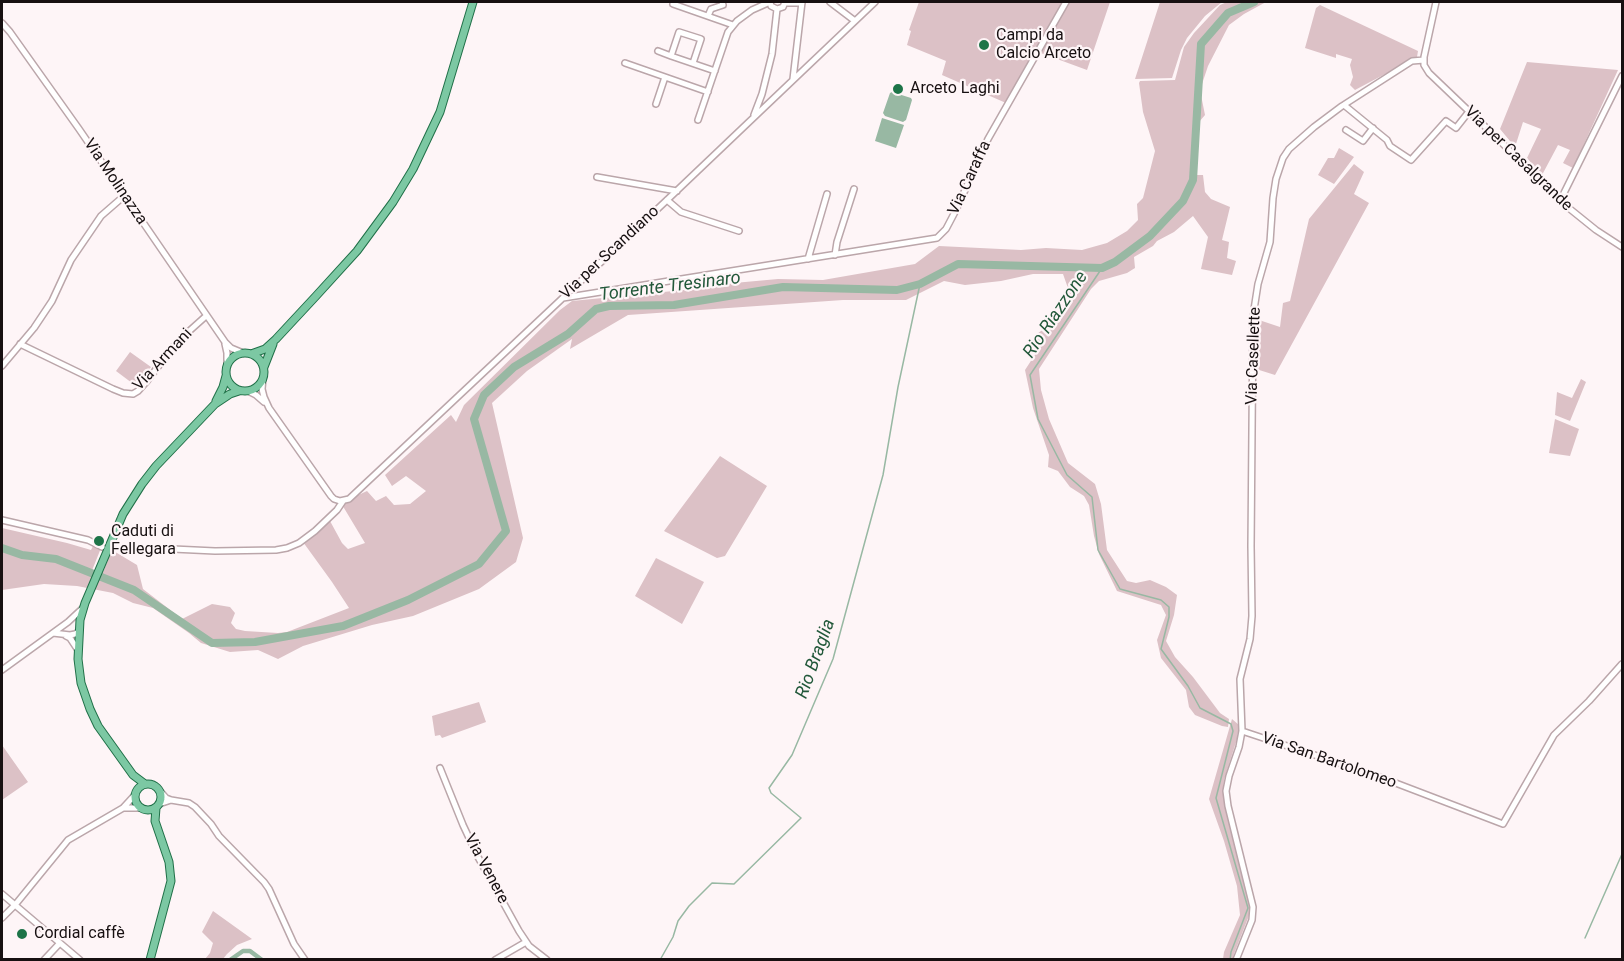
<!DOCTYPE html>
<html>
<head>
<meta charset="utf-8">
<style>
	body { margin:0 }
	#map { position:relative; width:1624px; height:961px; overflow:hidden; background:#fef5f7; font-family:Roboto,sans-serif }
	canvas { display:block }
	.frame { position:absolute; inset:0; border:3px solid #171011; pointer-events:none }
</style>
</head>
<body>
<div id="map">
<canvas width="1624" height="961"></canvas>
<div class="frame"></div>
</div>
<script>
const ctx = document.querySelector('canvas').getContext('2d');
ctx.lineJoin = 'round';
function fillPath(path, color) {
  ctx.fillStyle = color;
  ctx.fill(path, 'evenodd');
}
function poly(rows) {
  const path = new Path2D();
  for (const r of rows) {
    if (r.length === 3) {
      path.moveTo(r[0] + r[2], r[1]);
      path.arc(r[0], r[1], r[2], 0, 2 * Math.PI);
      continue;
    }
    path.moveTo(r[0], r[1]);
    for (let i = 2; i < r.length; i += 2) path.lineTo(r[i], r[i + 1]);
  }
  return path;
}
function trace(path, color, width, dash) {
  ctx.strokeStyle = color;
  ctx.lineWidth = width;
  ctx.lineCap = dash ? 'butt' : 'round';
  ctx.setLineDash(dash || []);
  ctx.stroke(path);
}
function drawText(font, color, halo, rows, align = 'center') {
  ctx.font = font + ' Roboto,sans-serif';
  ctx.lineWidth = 4.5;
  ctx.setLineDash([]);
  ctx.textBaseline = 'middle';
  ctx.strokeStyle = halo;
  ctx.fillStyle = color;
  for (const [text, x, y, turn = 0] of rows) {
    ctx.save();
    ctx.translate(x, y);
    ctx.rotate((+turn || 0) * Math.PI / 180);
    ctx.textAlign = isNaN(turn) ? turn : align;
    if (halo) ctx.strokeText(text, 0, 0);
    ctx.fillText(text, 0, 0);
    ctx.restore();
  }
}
fillPath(poly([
	[919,2,1110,2,1087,70,1038,52,1006,103,942,75,946,61,907,45,911,31,909,30],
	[1160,2,1222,2,1205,16,1187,38,1181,50,1172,78,1135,79],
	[1227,2,1266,2,1244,14,1229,25,1208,66,1200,90,1205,115,1199,122,1196,175,1203,175,1205,192,1211,199,1230,207,1222,240,1229,242,1227,258,1236,261,1232,275,1201,269,1208,237,1193,216,1174,232,1157,241,1153,246,1134,257,1135,268,1127,273,1099,281,1091,289,1039,369,1041,390,1049,419,1068,463,1095,484,1101,504,1107,550,1127,581,1136,583,1150,580,1166,587,1177,595,1174,615,1166,641,1175,657,1193,677,1220,713,1229,719,1228,727,1222,726,1195,715,1189,707,1186,690,1161,658,1157,640,1166,615,1161,605,1117,591,1099,554,1094,536,1089,505,1084,496,1070,487,1058,471,1048,467,1049,455,1033,408,1025,370,1038,350,1034,336,1059,318,1064,300,1069,291,1063,274,1033,274,1001,281,965,285,944,281,906,300,843,300,628,315,570,349,572,339,527,371,492,403,523,538,516,562,479,589,413,616,372,625,303,646,278,659,258,650,230,652,201,643,189,633,153,608,133,603,113,593,77,586,44,584,2,590,2,528,67,543,91,550,94,544,101,548,91,573,101,577,112,550,137,565,143,589,182,619,212,604,230,607,235,613,231,623,236,629,245,631,278,633,287,632,349,608,332,582,303,542,330,521,342,543,348,549,365,543,341,503,367,491,376,501,386,496,394,505,410,504,426,491,406,476,392,486,385,475,451,415,456,422,464,405,560,310,572,301,704,288,734,283,778,279,823,280,915,264,939,246,1021,250,1046,248,1082,250,1107,243,1127,231,1138,220,1137,204,1143,198,1155,151,1143,112,1139,83,1140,81,1175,80,1184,47,1194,33,1220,5],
	[1320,5,1418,51,1417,57,1355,90,1350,85,1353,77,1350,65,1352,59,1336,54,1336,58,1305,48,1316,8],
	[1527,62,1618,70,1573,168,1563,163,1570,150,1558,145,1542,175,1527,158,1541,129,1523,122,1515,147,1500,129],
	[1339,148,1354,157,1334,184,1318,175,1328,158,1334,158],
	[1354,164,1364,172,1354,194,1369,203,1275,375,1256,369,1256,319,1280,327,1283,303,1290,301,1309,219],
	[130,352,151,367,136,386,116,371],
	[1581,379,1586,382,1570,421,1555,415,1557,392,1572,398],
	[1555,419,1579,429,1570,456,1549,453],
	[720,456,767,486,725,556,717,558,664,531],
	[656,558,704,582,682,624,635,596],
	[479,702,486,722,442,738,440,735,435,736,432,716],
	[1232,719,1239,725,1237,739,1224,780,1223,794,1250,904,1250,913,1234,954,1233,959,1223,959,1224,952,1240,915,1237,886,1224,841,1209,799],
	[2,745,28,782,2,800],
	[213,911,252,939,237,945,227,954,223,959,205,959,210,953,213,943,202,932]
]), '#dcc1c6');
fillPath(poly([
	[892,92,911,98,912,100,906,120,903,122,885,116,883,113,890,93],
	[882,118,904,125,896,148,875,141]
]), '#98b8a3');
trace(poly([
	[1102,268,1030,375,1038,419,1067,475,1092,497,1098,550,1120,589,1161,600,1169,607,1169,617,1161,649,1188,686,1200,708,1231,724,1233,731,1216,798,1248,908,1231,952,1230,960],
	[1585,938,1622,854],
	[660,960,673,937,678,921,689,906,712,883,734,884,801,818,771,793,769,788,792,755,833,659,883,475,898,387,920,284]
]), '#98b8a3', 1.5);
trace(poly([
	[230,960,243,951,250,951,262,960]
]), '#98b8a3', 4.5);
trace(poly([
	[2,548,22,555,56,559,134,590,212,643,255,642,343,626,408,600,479,564,506,531,474,419,484,395,514,367,568,334,596,309,609,306,674,305,783,287,897,290,920,284,958,264,1102,268,1115,262,1150,236,1183,201,1193,180,1201,44,1228,13,1254,2]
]), '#98b8a3', 8);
const minor = poly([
	[770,2,771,6,777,9,783,7,785,2],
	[830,2,855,21],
	[1436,2,1424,57,1424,65,1429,73,1498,139,1560,201,1596,230,1622,247],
	[785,3,802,3],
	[673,4,733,25],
	[708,16,711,9,723,5,722,2],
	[2,23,10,32,79,129,225,342,231,348,243,353],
	[658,51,671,56],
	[625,63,708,92],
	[693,63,701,39,679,32,671,56,715,71],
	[793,79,802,2],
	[656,104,665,77],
	[1344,105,1387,140,1390,146,1411,160,1446,121,1456,128,1467,114],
	[754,115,762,94,772,54,777,9],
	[698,120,728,32,737,21,752,10,770,2],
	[1346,130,1363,141,1373,128],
	[597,177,677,191],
	[667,200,681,212,739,231],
	[1560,201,1622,76],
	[835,255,837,242,854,189],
	[808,259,827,194],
	[563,298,937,238,946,229,956,210,988,139,1066,2],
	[20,344,113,389,123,393,133,394,138,391,147,381,174,346,187,333,206,316],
	[225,344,227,353,227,365],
	[2,366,34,328,52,301,71,260,101,216,124,196],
	[263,378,262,389,264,397,269,408,331,496,334,499,340,501,349,499,667,200,875,2],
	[248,391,256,395,264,402],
	[2,520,88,540,102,547],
	[173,549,215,551,276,550,287,548,299,543,315,531,337,510,343,501],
	[53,633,70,635,75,634,78,632],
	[66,636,70,638,78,650],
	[2,670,68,622,83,608],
	[1242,731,1372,774,1503,824,1554,735,1589,701,1622,664],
	[440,768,463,825,478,857,519,931,529,946,547,960],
	[160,791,166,798,171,800,189,803,195,807,211,824,219,836,264,882,269,889,294,944,305,960],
	[159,804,171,800],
	[123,808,140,808],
	[2,894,80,960],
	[2,918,15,905,68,840,123,808,134,796],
	[44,960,59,944],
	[495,960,526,942],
	[1236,960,1252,920,1253,907,1228,806,1226,791,1229,776,1239,747,1242,731,1240,679,1250,639,1252,616,1251,546,1253,316,1258,284,1270,242,1273,198,1276,179,1283,158,1289,149,1314,127,1342,106,1412,61,1424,60]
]);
const major = poly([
	[245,372,19],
	[251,354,265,349,276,339,316,296,357,251,393,202,413,169,440,112,473,2],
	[264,367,273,344],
	[216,401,223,387,226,376],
	[148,797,13],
	[145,784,133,775,98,726,90,709,81,683,78,659,80,620,85,603,123,514,142,484,156,466,215,404,230,394,239,391],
	[150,960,171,881,169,862,155,821,156,808]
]);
trace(minor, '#bba6aa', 8);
trace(major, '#207048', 9);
trace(minor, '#fff', 5);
trace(major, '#7cc8a3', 7);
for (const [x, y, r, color] of [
	[984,45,6,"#1d7448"],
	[898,89,6,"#1d7448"],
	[99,541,6,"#1d7448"],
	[22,934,6,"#1d7448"]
]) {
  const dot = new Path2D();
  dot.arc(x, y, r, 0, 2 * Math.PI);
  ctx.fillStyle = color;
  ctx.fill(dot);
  trace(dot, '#fef5f7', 2);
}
drawText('16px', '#171011', '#fef5f7', [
	["Campi da",996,36],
	["Calcio Arceto",996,54],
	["Arceto Laghi",910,89],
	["Caduti di",111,532],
	["Fellegara",111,550],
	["Cordial caffè",34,934]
], 'left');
drawText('16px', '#171011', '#fef5f7', [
	["Via per Casalgrande",1518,159,44],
	["Via Caraffa",970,178,-65],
	["Via Molinazza",115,182,56],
	["Via per Scandiano",610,253,-43],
	["Via Casellette",1254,356,-88],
	["Via Armani",163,360,-47],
	["Via San Bartolomeo",1329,761,19],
	["Via Venere",486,869,62]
]);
drawText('italic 18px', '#22583a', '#fef5f7', [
	["Torrente Tresinaro",670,287,-7],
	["Rio Riazzone",1056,315,-56],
	["Rio Braglia",816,659,-70]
]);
</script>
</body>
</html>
